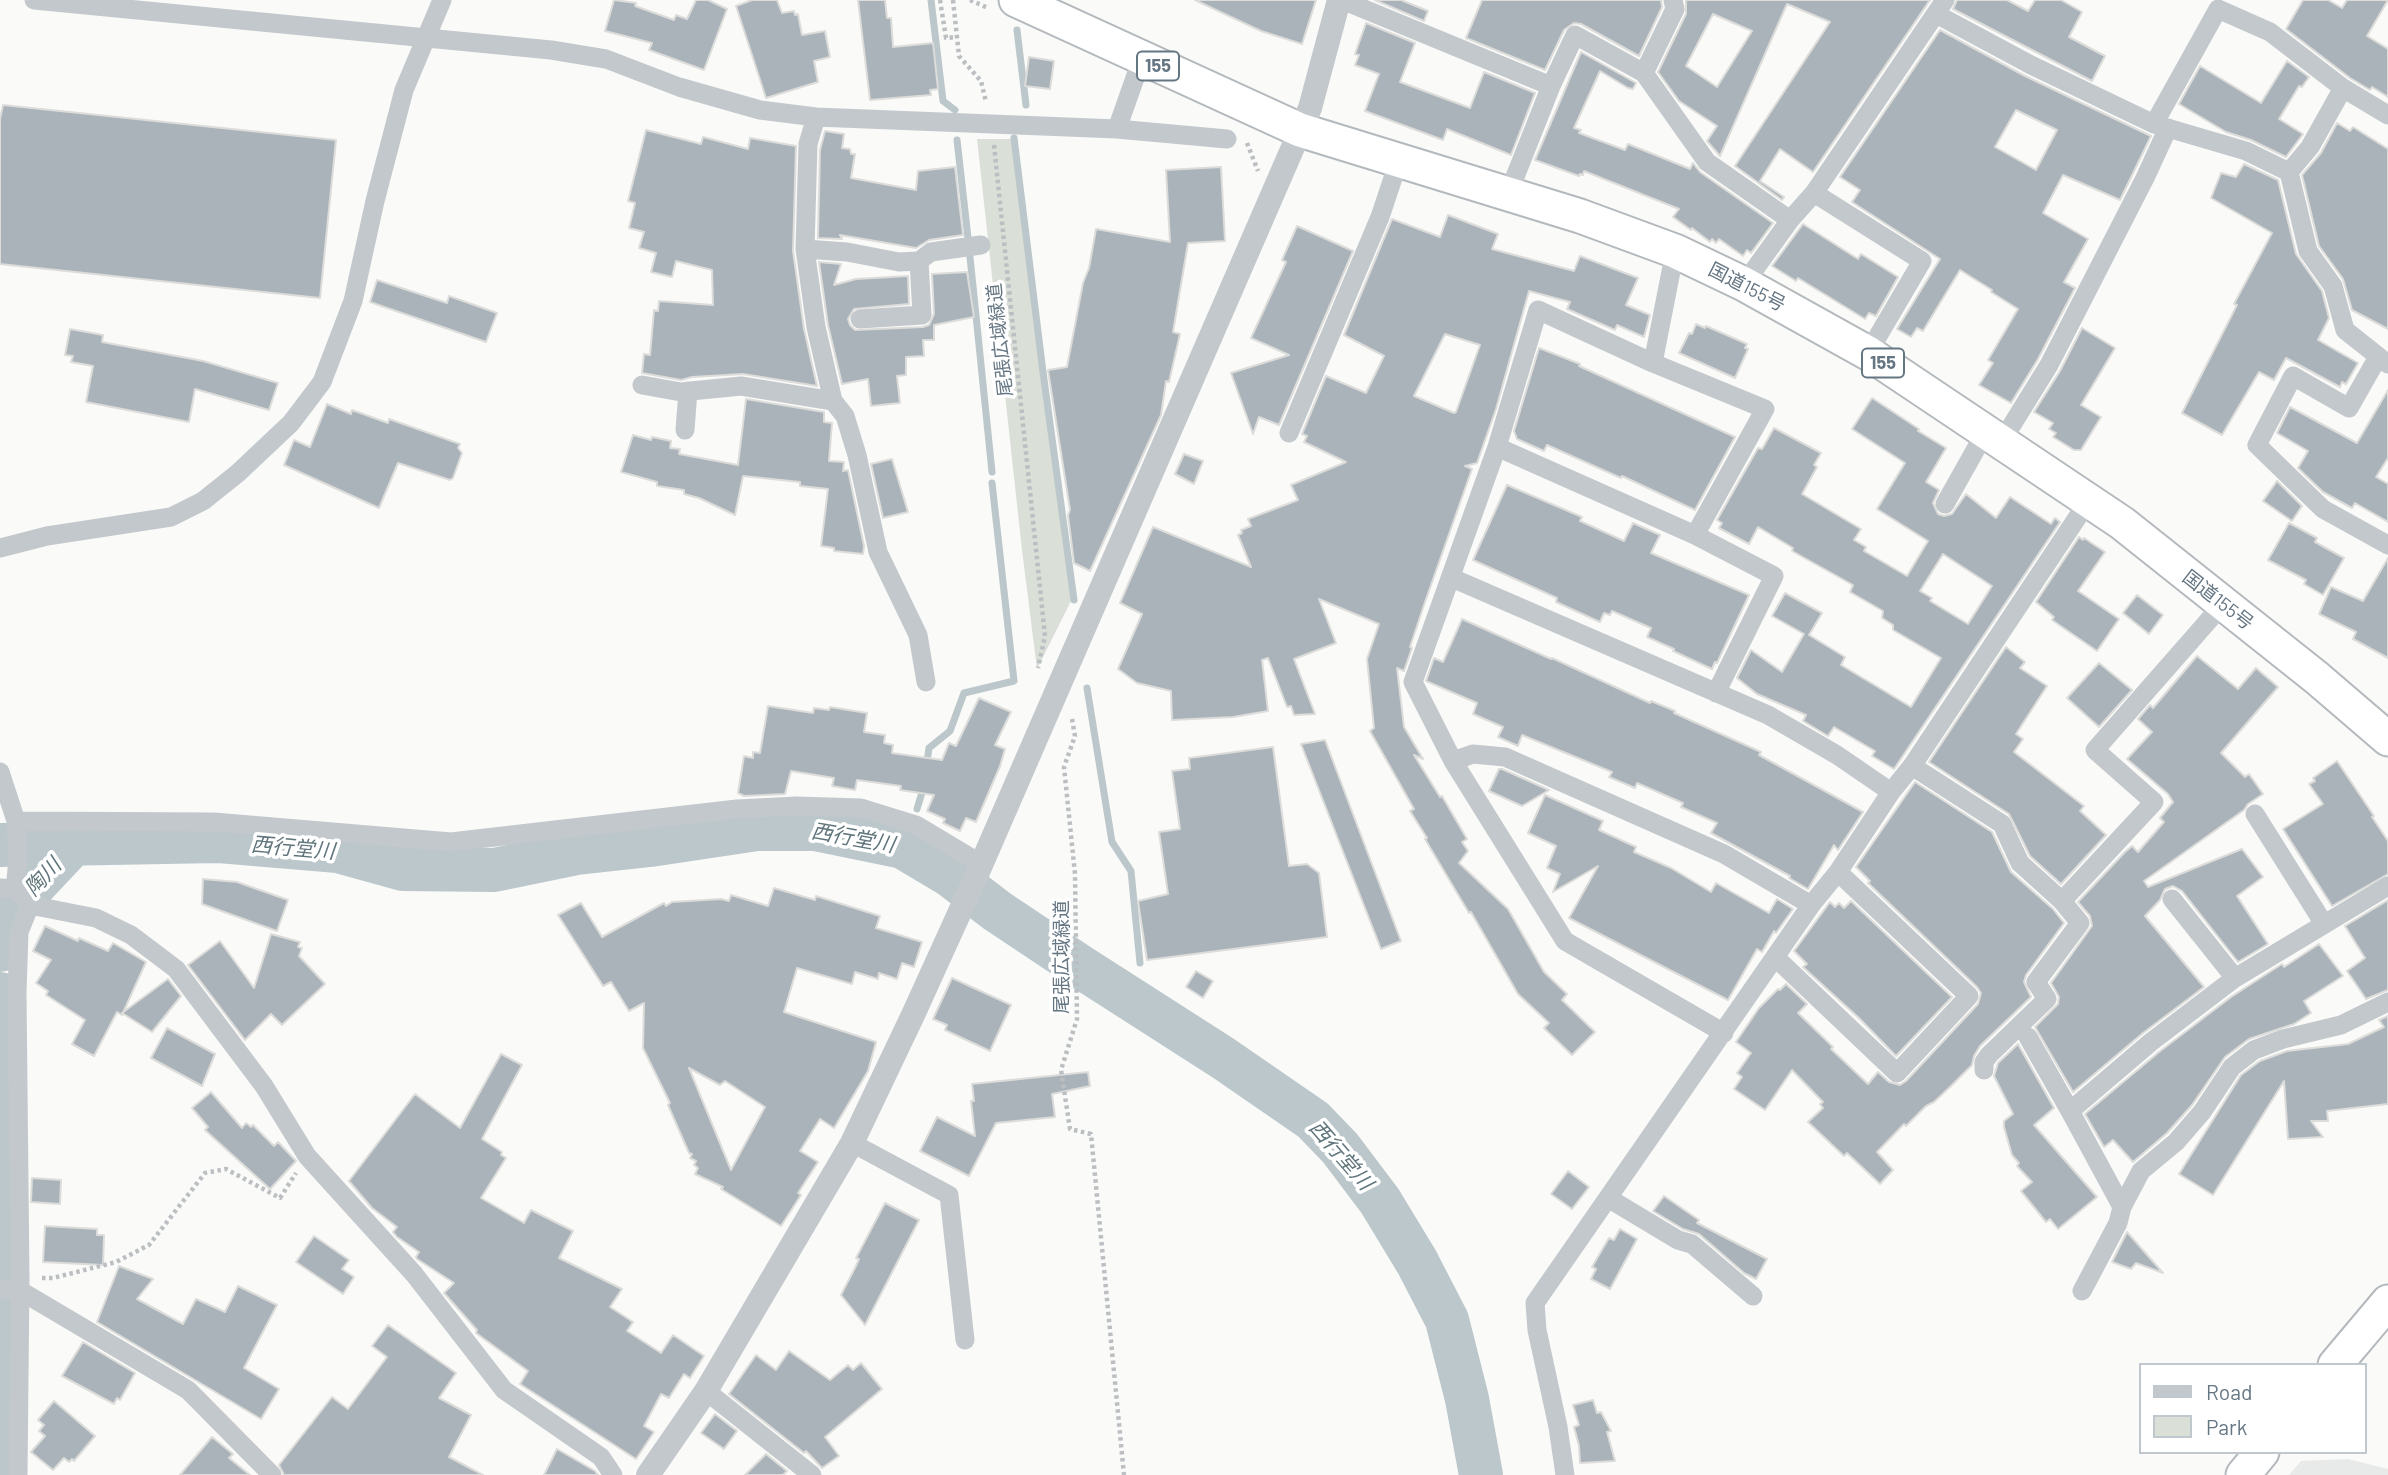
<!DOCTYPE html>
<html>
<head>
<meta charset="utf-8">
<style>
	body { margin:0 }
	#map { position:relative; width:2388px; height:1475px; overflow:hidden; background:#fafaf8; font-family:Barlow,sans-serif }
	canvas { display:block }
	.legend { position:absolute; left:2139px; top:1363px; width:228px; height:91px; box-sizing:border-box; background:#fff; border:2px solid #c1c8cd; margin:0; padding:9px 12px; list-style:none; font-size:21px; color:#657683 }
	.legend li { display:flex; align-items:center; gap:14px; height:35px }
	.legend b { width:35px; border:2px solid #c1c8cd }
</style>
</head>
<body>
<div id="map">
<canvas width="2388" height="1475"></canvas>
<ul class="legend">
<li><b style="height:9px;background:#c3c8cc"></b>Road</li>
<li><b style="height:19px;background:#dadfd7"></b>Park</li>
</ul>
</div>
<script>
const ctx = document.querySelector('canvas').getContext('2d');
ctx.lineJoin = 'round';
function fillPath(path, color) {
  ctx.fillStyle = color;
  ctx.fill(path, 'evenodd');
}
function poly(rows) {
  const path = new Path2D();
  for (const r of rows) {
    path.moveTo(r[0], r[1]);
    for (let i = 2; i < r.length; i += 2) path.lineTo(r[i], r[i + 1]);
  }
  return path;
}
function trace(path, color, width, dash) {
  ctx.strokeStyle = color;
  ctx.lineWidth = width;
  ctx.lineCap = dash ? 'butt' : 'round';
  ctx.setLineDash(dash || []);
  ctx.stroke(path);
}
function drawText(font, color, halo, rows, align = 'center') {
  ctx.font = font + ' Barlow,"Noto Sans JP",sans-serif';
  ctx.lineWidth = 7;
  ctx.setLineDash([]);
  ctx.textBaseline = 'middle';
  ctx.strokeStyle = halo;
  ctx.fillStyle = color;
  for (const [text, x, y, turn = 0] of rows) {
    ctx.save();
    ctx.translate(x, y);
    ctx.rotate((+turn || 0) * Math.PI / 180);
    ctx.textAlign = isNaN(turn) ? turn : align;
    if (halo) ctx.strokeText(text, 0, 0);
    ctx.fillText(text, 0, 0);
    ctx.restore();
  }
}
fillPath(poly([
	[2348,1459,2388,1469,2388,1475,2289,1475,2301,1461]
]), '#e8e9e9');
fillPath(poly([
	[977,139,1012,139,1071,601,1037,669,1022,550]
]), '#dadfd7');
trace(poly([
	[931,0,943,101,955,110],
	[1017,30,1026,105],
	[1014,138,1043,372,1074,600],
	[957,140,968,238],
	[970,257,992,472],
	[1087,688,1112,842,1131,871,1140,963],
	[926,768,929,748,950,731,964,693,1014,681,992,483],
	[917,809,924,786]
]), '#bbc7cb', 7);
trace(poly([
	[0,845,219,841,338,851,403,869,494,870,577,853,650,845,757,829,815,829,903,847,950,875,997,911,1081,967,1223,1058,1313,1120,1340,1148,1380,1201,1417,1262,1447,1320,1467,1399,1481,1475],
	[0,950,1,936,8,913,74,843],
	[0,994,4,1309,0,1465]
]), '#bbc7cb', 44);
const building = poly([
	[614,0,636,3,635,6,674,20,676,15,687,19,696,0,708,0,727,9,704,70,649,50,652,43,605,31,614,0],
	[752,0,777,0,782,13,794,11,795,15,798,14,802,35,825,31,830,57,814,61,818,82,766,98,736,6,752,0],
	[858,0,885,0,887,18,891,18,893,47,933,43,938,89,930,90,931,95,870,100,858,0],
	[1195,0,1316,0,1302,44,1261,31,1195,0],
	[1375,0,1401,0,1428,11,1424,21,1375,0],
	[1482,0,1661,0,1662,7,1639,56,1581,24,1574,23,1564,30,1545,70,1466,38,1482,0],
	[1686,0,1930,0,1813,172,1780,149,1760,181,1784,197,1782,200,1735,166,1830,22,1787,4,1720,156,1707,141,1717,126,1679,101,1658,72,1686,14,1686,0],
	[1713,14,1752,31,1717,87,1686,66,1713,14],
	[1957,0,2007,0,2028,11,2035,0,2061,0,2082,12,2069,37,2105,56,2092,81,1953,9,1957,0],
	[2303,0,2328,0,2342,8,2347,0,2388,0,2367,36,2388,49,2388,97,2372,87,2370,90,2350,78,2286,29,2303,0],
	[1366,23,1415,43,1400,82,1470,108,1484,72,1535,93,1511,155,1447,129,1443,140,1365,111,1379,74,1355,65,1359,55,1355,54,1366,23],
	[1940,30,2025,76,2151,136,2120,200,2063,175,2043,213,2088,239,2064,282,2075,288,2038,359,2011,403,1979,385,1993,363,1988,360,2018,309,1991,292,1992,290,1960,270,1923,331,1917,328,1911,337,1897,329,1940,259,1852,202,1860,190,1840,177,1940,30],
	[2016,110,2057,130,2036,170,1995,147,2016,110],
	[1581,52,1636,83,1633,89,1628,88,1600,71,1574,128,1581,130,1579,133,1625,150,1628,144,1690,169,1693,163,1700,172,1773,223,1751,253,1747,250,1743,256,1719,239,1716,243,1712,239,1710,242,1692,228,1691,230,1673,217,1679,209,1584,171,1583,175,1580,174,1579,176,1535,160,1581,52],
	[1029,57,1054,61,1050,89,1025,86,1029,57],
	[2287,61,2309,77,2302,87,2299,86,2279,119,2303,134,2286,157,2251,140,2226,132,2179,104,2200,66,2261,103,2287,61],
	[3,105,336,140,320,298,0,264,0,119,3,105],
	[2337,123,2350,131,2353,127,2388,149,2388,329,2352,310,2343,279,2319,246,2302,175,2321,153,2337,123],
	[646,130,701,144,703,137,748,149,750,138,796,146,793,251,804,329,817,386,743,374,692,377,681,380,642,373,644,354,650,355,654,310,658,311,659,301,713,305,712,270,676,261,672,277,651,272,656,253,639,248,644,232,629,228,635,203,628,201,646,130],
	[825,131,844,134,842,148,850,149,851,154,855,154,851,178,916,190,918,171,955,167,963,235,929,240,916,248,840,235,842,239,818,238,820,150,825,131],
	[2244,164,2278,180,2296,254,2322,291,2329,318,2318,340,2358,363,2346,384,2342,382,2340,387,2286,358,2274,380,2259,372,2222,435,2182,413,2237,305,2234,304,2272,233,2211,198,2221,173,2236,177,2244,164],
	[1221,167,1225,241,1188,243,1173,332,1180,334,1169,382,1166,381,1161,415,1090,571,1074,563,1068,515,1070,510,1048,370,1067,367,1083,283,1089,268,1096,229,1170,242,1166,170,1221,167],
	[1448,215,1498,234,1492,249,1574,271,1580,256,1638,278,1626,305,1650,315,1644,337,1617,325,1615,330,1567,309,1570,302,1529,291,1496,409,1477,463,1465,466,1472,469,1425,602,1410,647,1412,648,1404,671,1397,668,1404,727,1423,759,1414,755,1440,797,1442,796,1467,839,1462,842,1468,851,1459,863,1508,909,1544,972,1567,994,1562,1000,1595,1032,1572,1055,1544,1028,1549,1023,1518,994,1471,912,1469,913,1425,839,1427,838,1410,811,1414,809,1370,731,1374,728,1367,659,1379,624,1319,599,1336,643,1294,659,1315,714,1294,715,1291,706,1287,707,1268,658,1262,660,1268,711,1233,717,1172,720,1171,691,1137,683,1118,669,1142,614,1120,603,1153,527,1251,567,1238,535,1242,533,1241,530,1251,526,1248,519,1298,500,1291,485,1346,462,1304,442,1307,436,1302,434,1326,376,1366,393,1384,356,1344,335,1392,219,1440,237,1448,215],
	[1445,334,1480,345,1456,412,1454,413,1414,396,1445,334],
	[1803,224,1858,259,1861,254,1898,277,1876,316,1869,313,1865,319,1798,278,1796,281,1772,266,1803,224],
	[1297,226,1353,251,1279,425,1259,417,1253,434,1231,373,1289,355,1251,338,1286,262,1282,260,1297,226],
	[819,262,841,264,834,285,856,279,908,276,909,304,854,309,848,319,850,325,855,330,923,327,929,325,934,314,932,274,967,272,974,317,934,325,934,340,923,340,924,356,906,357,906,375,897,376,900,403,871,406,868,379,842,384,828,325,819,262],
	[377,280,447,303,449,296,497,313,486,342,370,302,377,280],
	[1696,324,1705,328,1706,326,1747,344,1745,348,1748,349,1735,378,1679,353,1689,333,1692,334,1696,324],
	[2082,328,2115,348,2081,405,2101,417,2081,450,2074,450,2053,437,2056,433,2049,429,2053,423,2034,412,2060,371,2082,328],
	[70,329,103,335,102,342,203,361,278,383,269,410,195,389,189,422,86,402,93,366,71,362,73,356,65,355,70,329],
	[1539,348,1580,364,1579,366,1735,437,1695,510,1622,476,1621,478,1547,445,1544,451,1517,439,1514,431,1539,348],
	[2388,390,2388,458,2376,477,2388,484,2388,522,2355,503,2352,508,2323,492,2298,468,2308,451,2277,433,2290,407,2357,443,2388,390],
	[1872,398,1919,429,1918,431,1946,448,1926,482,1939,490,1933,503,1938,514,1944,516,1952,514,1966,494,1996,518,2010,497,2051,524,2055,518,2060,522,1894,769,1872,756,1875,751,1834,727,1828,736,1803,721,1806,715,1757,694,1737,678,1751,650,1782,672,1804,634,1772,616,1785,593,1822,613,1809,635,1845,657,1841,665,1911,707,1941,658,1893,630,1893,625,1882,618,1883,611,1850,592,1853,585,1792,551,1793,548,1758,527,1749,544,1719,528,1722,523,1717,520,1758,448,1762,449,1774,428,1821,453,1814,465,1817,467,1802,494,1861,529,1854,540,1866,547,1864,551,1907,576,1928,541,1877,509,1905,463,1852,429,1872,398],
	[1943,554,1992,586,1968,624,1930,601,1932,598,1920,591,1943,554],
	[746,399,824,412,824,422,832,423,829,461,844,462,843,471,848,470,864,546,863,554,834,551,834,548,821,546,828,489,800,486,800,482,743,476,735,515,699,498,684,494,684,490,657,486,657,482,621,472,633,435,651,440,652,437,671,441,670,448,680,449,679,454,738,465,746,399],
	[327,404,351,414,352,410,388,423,389,419,460,444,458,448,462,453,453,478,450,480,398,463,379,508,284,465,294,440,310,447,327,404],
	[1184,454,1203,461,1194,484,1175,474,1184,454],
	[892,459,908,512,883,518,871,464,892,459],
	[2277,481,2302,506,2292,521,2263,501,2277,481],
	[1507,485,1582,517,1580,521,1624,541,1633,523,1660,535,1651,553,1749,595,1717,663,1715,662,1712,669,1673,651,1674,649,1647,637,1651,628,1612,611,1610,615,1604,613,1600,622,1556,602,1557,598,1473,560,1507,485],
	[2289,523,2317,538,2315,542,2344,558,2323,595,2304,584,2306,580,2268,560,2289,523],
	[2079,537,2083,540,2084,538,2105,552,2078,591,2119,619,2097,651,2052,620,2054,617,2036,602,2079,537],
	[2388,558,2388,658,2353,639,2356,632,2319,614,2331,587,2363,601,2388,558],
	[2137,595,2163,615,2149,634,2123,613,2137,595],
	[1462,619,1551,659,1552,658,1650,703,1651,701,1675,711,1674,713,1761,752,1759,755,1863,812,1838,850,1834,845,1808,889,1789,878,1790,876,1711,833,1717,823,1681,807,1683,803,1637,783,1635,788,1609,777,1612,772,1522,735,1518,746,1498,737,1503,727,1473,714,1477,703,1426,681,1434,658,1443,662,1462,619],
	[2006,647,2025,662,2020,668,2047,686,2016,734,2023,739,2014,752,2084,806,2080,811,2106,835,2061,884,2030,856,2009,814,1929,762,2006,647],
	[2197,656,2238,689,2256,668,2278,687,2221,753,2245,777,2249,774,2263,794,2248,804,2244,810,2144,881,2148,887,2242,849,2263,877,2237,896,2268,944,2238,962,2182,891,2173,886,2165,889,2160,900,2145,916,2204,987,2143,1033,2073,1092,2035,1027,2058,1004,2059,997,2051,983,2092,926,2090,916,2078,902,2125,852,2132,846,2138,852,2164,822,2160,818,2173,802,2168,794,2127,759,2152,732,2138,719,2150,705,2153,708,2197,656],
	[2099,663,2132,690,2099,727,2067,698,2099,663],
	[979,698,1011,712,995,745,1005,749,1000,766,976,822,966,818,960,831,943,823,945,819,927,811,934,795,900,790,901,786,857,780,855,790,832,786,834,778,791,771,785,794,744,796,738,793,744,756,753,758,753,752,760,753,768,706,813,713,814,708,829,710,830,707,867,713,864,732,885,735,884,743,893,745,892,753,942,760,949,743,956,746,979,698],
	[1325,740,1401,941,1381,949,1301,744,1325,740],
	[1273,747,1289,866,1307,864,1319,873,1327,937,1147,960,1138,901,1168,894,1159,832,1180,829,1172,771,1190,769,1189,758,1273,747],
	[2337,761,2374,816,2372,817,2388,841,2388,874,2332,906,2283,829,2323,804,2309,784,2315,781,2313,778,2337,761],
	[1499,769,1502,769,1549,790,1522,806,1489,791,1499,769],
	[1915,782,1992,832,2011,872,2053,909,2064,923,2026,975,2024,982,2031,997,1980,1046,1974,1056,1972,1065,1952,1085,1934,1102,1926,1106,1906,1126,1904,1124,1877,1152,1893,1170,1880,1184,1847,1153,1844,1156,1808,1122,1823,1108,1820,1104,1823,1102,1792,1070,1765,1110,1734,1089,1742,1077,1737,1073,1751,1053,1736,1042,1759,1008,1778,989,1780,990,1786,984,1807,1004,1798,1013,1833,1047,1831,1049,1868,1084,1878,1072,1889,1082,1900,1085,1906,1081,1978,1004,1981,993,1977,987,1868,883,1870,881,1856,867,1915,782],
	[1545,795,1603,821,1599,830,1636,847,1634,852,1671,868,1711,892,1716,883,1769,913,1777,899,1793,909,1776,933,1774,931,1762,952,1757,949,1728,1000,1569,918,1598,866,1553,892,1560,874,1547,868,1556,846,1528,833,1545,795],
	[203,879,237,882,288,900,277,931,202,904,203,879],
	[774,888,815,900,816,896,880,916,876,928,922,942,914,967,902,963,897,979,879,973,878,979,855,972,852,984,797,968,784,1012,876,1042,868,1071,834,1128,820,1119,800,1151,818,1162,798,1193,801,1195,781,1226,721,1189,723,1187,695,1174,698,1168,694,1165,696,1161,690,1158,692,1154,689,1153,668,1105,670,1103,643,1048,644,1003,629,1011,611,982,603,986,558,915,581,903,602,937,664,903,666,906,672,902,721,899,729,901,731,895,768,906,774,888],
	[689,1068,720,1085,725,1081,765,1107,731,1170,689,1068],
	[2388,900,2388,990,2366,999,2347,971,2365,958,2345,926,2388,900],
	[1851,901,1952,997,1896,1056,1860,1019,1803,967,1807,964,1794,951,1830,902,1835,907,1839,903,1844,908,1851,901],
	[45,926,78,941,79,938,108,951,113,943,146,962,122,1015,117,1012,94,1056,72,1044,85,1020,46,995,48,991,36,983,51,960,33,951,45,926],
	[271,934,300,942,298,947,302,948,299,956,325,984,282,1025,271,1014,245,1040,188,965,220,941,254,988,271,934],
	[2319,944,2343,976,2304,1001,2311,1013,2294,1024,2249,1039,2225,1057,2192,1105,2167,1133,2133,1162,2113,1140,2104,1147,2085,1114,2159,1052,2231,997,2282,964,2284,967,2319,944],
	[1196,971,1213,981,1203,998,1186,987,1196,971],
	[952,978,1011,1005,990,1051,945,1030,947,1025,933,1019,952,978],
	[168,979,181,996,152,1032,122,1013,168,979],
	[2388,1016,2388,1104,2327,1111,2328,1121,2311,1121,2323,1137,2288,1139,2284,1081,2213,1195,2179,1174,2241,1075,2260,1061,2287,1051,2348,1044,2384,1027,2379,1020,2388,1016],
	[167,1028,215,1054,202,1086,151,1058,167,1028],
	[2018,1044,2054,1108,2034,1125,2097,1197,2058,1229,2050,1219,2046,1222,2021,1191,2032,1182,2017,1166,2019,1163,2012,1155,2004,1127,2004,1121,2013,1114,1994,1076,1998,1063,2018,1044],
	[501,1054,522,1065,482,1139,502,1152,501,1155,506,1158,481,1198,524,1223,531,1210,573,1231,559,1258,622,1289,610,1307,633,1322,627,1331,661,1353,673,1335,704,1356,690,1378,684,1374,669,1398,661,1394,644,1426,654,1432,636,1459,520,1384,528,1371,476,1333,477,1330,444,1293,454,1283,417,1259,416,1257,419,1252,397,1237,393,1232,397,1227,372,1208,349,1181,415,1094,460,1128,501,1054],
	[1088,1072,1090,1086,1052,1094,1055,1117,996,1123,969,1176,920,1151,937,1117,975,1136,971,1101,974,1101,972,1084,1088,1072],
	[211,1092,242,1128,246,1123,251,1127,253,1125,274,1146,278,1142,296,1161,270,1189,205,1130,208,1127,192,1108,211,1092],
	[1568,1171,1589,1187,1572,1209,1551,1194,1568,1171],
	[32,1178,61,1180,60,1204,31,1202,32,1178],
	[1664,1196,1699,1220,1697,1223,1767,1259,1756,1279,1744,1273,1699,1234,1683,1229,1653,1211,1664,1196],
	[885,1203,919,1220,865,1325,841,1295,856,1266,859,1259,856,1258,885,1203],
	[45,1226,97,1229,97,1235,104,1235,103,1265,43,1262,45,1226],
	[1620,1229,1637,1239,1610,1289,1591,1279,1596,1269,1592,1267,1609,1238,1614,1240,1620,1229],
	[2127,1232,2163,1273,2136,1263,2131,1269,2112,1262,2127,1232],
	[314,1236,349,1260,342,1269,354,1277,343,1294,296,1262,314,1236],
	[119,1266,153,1279,137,1299,183,1324,196,1299,225,1312,238,1286,277,1305,244,1368,279,1389,261,1419,97,1322,119,1266],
	[388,1325,456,1373,439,1398,471,1415,449,1457,483,1475,284,1475,279,1465,332,1397,348,1409,387,1357,372,1346,388,1325],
	[83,1342,135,1373,120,1400,117,1398,114,1404,62,1376,83,1342],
	[789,1351,830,1380,848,1365,853,1370,861,1363,882,1389,825,1437,839,1456,822,1468,806,1451,804,1453,729,1394,756,1355,776,1370,789,1351],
	[1593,1400,1597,1413,1601,1412,1611,1431,1607,1432,1615,1461,1580,1463,1579,1446,1574,1427,1579,1425,1573,1405,1593,1400],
	[54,1401,95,1436,74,1461,72,1459,69,1462,64,1458,53,1470,31,1452,45,1436,39,1431,44,1425,38,1420,54,1401],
	[715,1414,737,1431,724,1449,701,1433,715,1414],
	[212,1437,233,1454,229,1458,250,1475,180,1475,212,1437],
	[557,1449,595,1471,598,1475,544,1475,557,1449],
	[766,1454,787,1471,783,1475,745,1475,766,1454]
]);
fillPath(building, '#aab3b9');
trace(building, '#dcdcda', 2);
const trunk = poly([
	[1016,0,1300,130,1580,216,1675,251,1744,284,1868,353,2122,523,2317,678,2388,739],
	[2335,1365,2388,1302],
	[2243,1475,2262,1452]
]);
trace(trunk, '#b4b9bd', 37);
trace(poly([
	[940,0,946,38,957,37],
	[953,0,959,56,981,81,986,102],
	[970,0,988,8],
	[1247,143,1258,171],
	[994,145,1045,636,1038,668],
	[1072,719,1075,736,1064,767,1075,874,1077,1019,1061,1070,1070,1129,1091,1134,1124,1475],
	[42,1278,53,1278,116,1262,149,1245,205,1173,226,1169,280,1198,296,1173]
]), '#bbbfc2', 4.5, [3.5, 3.5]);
trace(poly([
	[34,0,551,50,606,59,679,87,760,110,816,117,1117,129,1142,58],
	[1342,0,1551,86],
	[1936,14,2031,65,2154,124,2246,151,2289,172,2308,251,2333,286,2345,330,2388,364],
	[1644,73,1675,9,1673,0],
	[816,117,808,144,805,249,816,327,833,401,845,416,857,455,878,552,918,635,926,682],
	[2154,124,2218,9,2270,32,2343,88,2388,115],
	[1117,129,1227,139],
	[2289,172,2310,147,2343,88],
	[1509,192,1551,86,1575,35,1644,73,1707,162,1790,220],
	[1814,193,1922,261,1868,353],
	[805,249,847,252,899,262,919,261,931,252,981,245],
	[1744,284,1790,220,1814,193,1945,0],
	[860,319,922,315,919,261],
	[2378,357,2349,408,2293,376,2257,445,2323,509,2388,545],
	[1653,363,1675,251],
	[642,385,681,392,741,386,833,401],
	[685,430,688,391],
	[1289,433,1380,217,1399,160],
	[2002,441,2049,365,2145,178,2168,128],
	[1497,447,1695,535,1774,576,1716,693],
	[1945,504,1986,431],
	[1695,535,1765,409,1653,363,1538,310,1497,447,1413,682,1453,761,1565,941,1724,1033],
	[0,548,47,536,171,517,203,501,238,473,291,423,322,382,353,301,375,201,404,90,442,0],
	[1452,578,1768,715,1837,755,1891,792],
	[1453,761,1473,754,1505,757,1724,854,1811,905],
	[1912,766,2002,824,2020,863,2062,901,2154,802,2095,750,2223,604],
	[0,772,16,821,18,860,15,889],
	[2255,814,2324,924],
	[16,821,214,822,451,842,737,809,796,806,861,808,916,825,981,864],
	[0,888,15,889,30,905,96,918,131,935,176,969,264,1086,307,1156,414,1274,504,1390,601,1457,613,1475],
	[2172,899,2235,978],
	[1776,958,1897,1073,1969,996,1838,872],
	[2028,1037,2070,1111],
	[1984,1070,1984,1062,1989,1055,2047,999,2036,982,2080,923,2062,901],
	[852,1143,949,1195,965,1340],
	[1608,1198,1678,1240,1692,1244,1753,1296],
	[2122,1207,2070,1111,2151,1042,2235,978,2388,886],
	[0,1290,19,1290,188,1390,272,1475],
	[2082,1291,2118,1223,2122,1207,2141,1171,2176,1142,2202,1112,2232,1067,2254,1050,2283,1039,2341,1025,2388,1002],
	[706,1391,812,1475],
	[18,1475,20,1279,17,993,19,932,30,905],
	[1565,1475,1558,1427,1537,1330,1535,1303,1811,905,1838,872,1891,792,1912,766,2089,500]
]), '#c3c8cc', 19);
trace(poly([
	[648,1475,706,1391,852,1143,913,1015,978,872,1310,108,1339,0]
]), '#c3c8cc', 24);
trace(trunk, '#fff', 33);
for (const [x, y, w] of [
	[1158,66,42],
	[1883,363,42]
]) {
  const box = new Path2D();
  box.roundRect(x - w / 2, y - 14.5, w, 29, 5);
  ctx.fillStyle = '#fff';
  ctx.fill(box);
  trace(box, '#657683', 2);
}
drawText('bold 18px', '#657683', null, [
	["155",1158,66],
	["155",1883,363]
]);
drawText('19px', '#657683', '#fff', [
	["国道155号",1747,287,27],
	["尾張広域緑道",1000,340,-96],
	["国道155号",2218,600,38],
	["尾張広域緑道",1062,957,-90]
]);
drawText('italic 21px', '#60757c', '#fff', [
	["西行堂川",853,838,10],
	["西行堂川",293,848,5],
	["陶川",43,877,-47],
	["西行堂川",1341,1155,49]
]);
</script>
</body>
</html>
